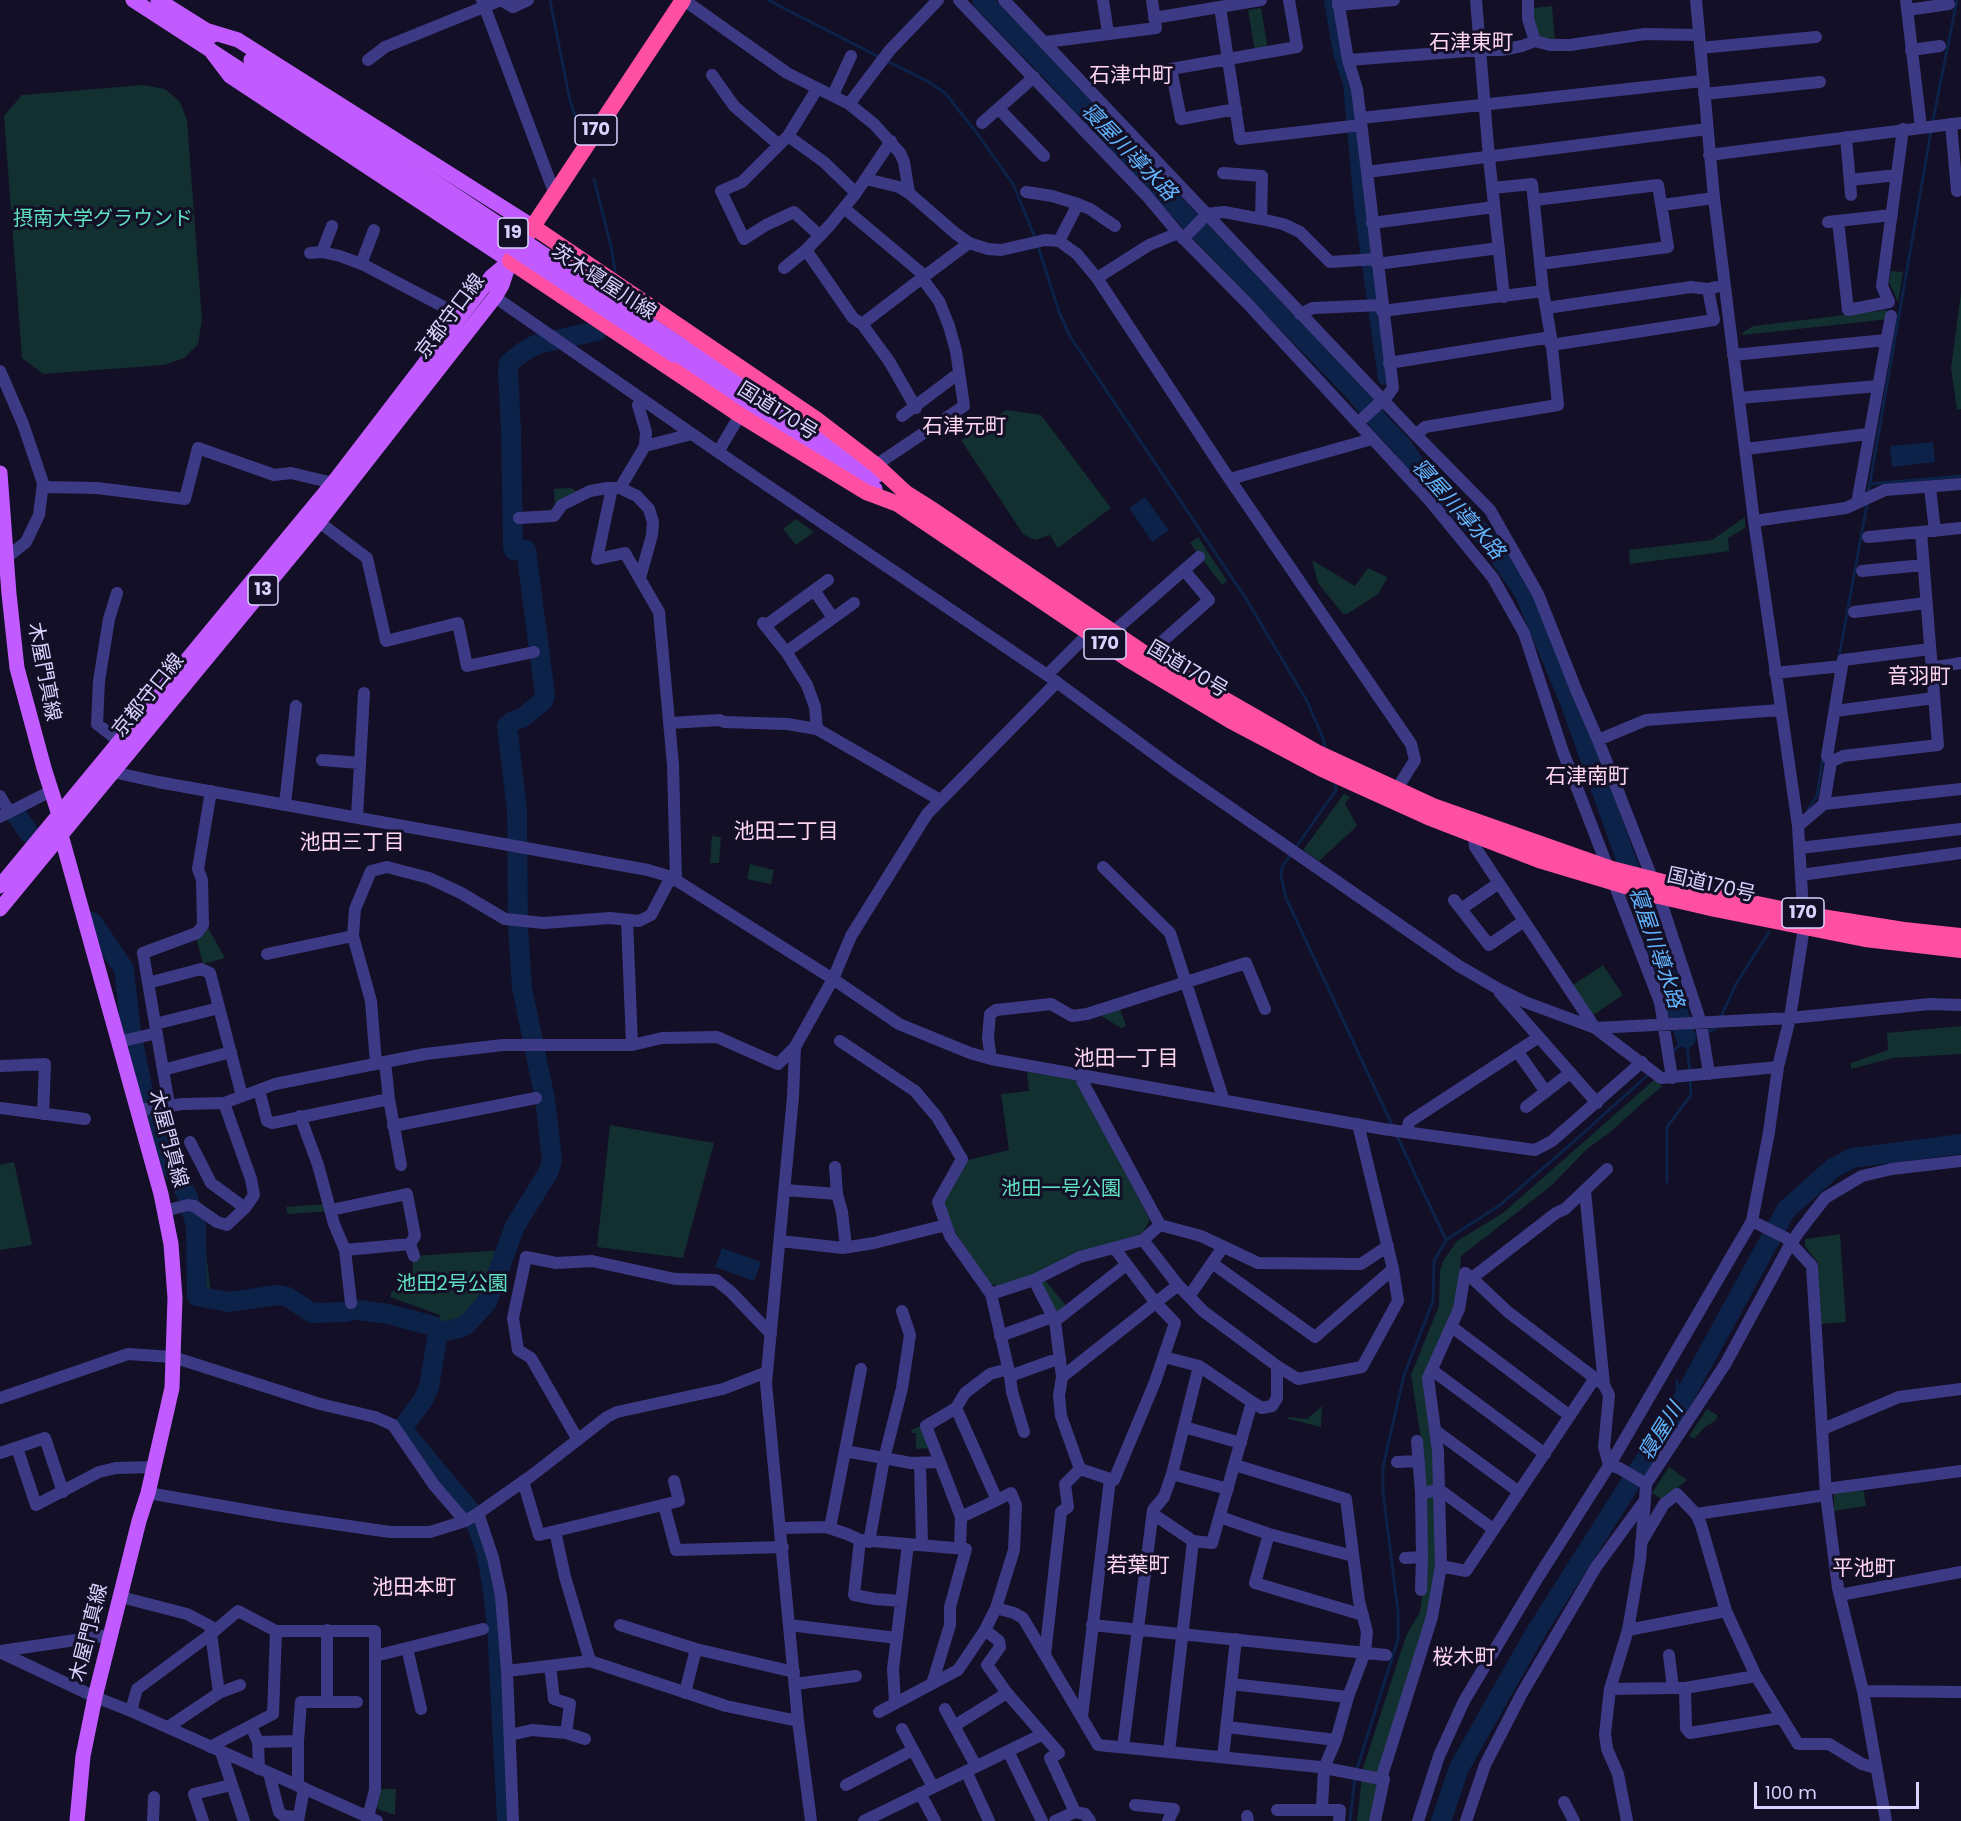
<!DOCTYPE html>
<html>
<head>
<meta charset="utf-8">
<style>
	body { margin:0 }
	#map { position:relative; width:1961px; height:1821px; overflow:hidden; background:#130f26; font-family:Poppins,sans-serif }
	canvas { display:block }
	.scale { position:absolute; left:1754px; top:1782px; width:165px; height:27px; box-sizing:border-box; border:3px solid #d9d4ff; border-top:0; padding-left:8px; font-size:18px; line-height:21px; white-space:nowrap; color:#d9d4ff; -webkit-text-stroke:4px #130f26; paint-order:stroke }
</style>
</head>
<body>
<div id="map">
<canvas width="1961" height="1821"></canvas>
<div class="scale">100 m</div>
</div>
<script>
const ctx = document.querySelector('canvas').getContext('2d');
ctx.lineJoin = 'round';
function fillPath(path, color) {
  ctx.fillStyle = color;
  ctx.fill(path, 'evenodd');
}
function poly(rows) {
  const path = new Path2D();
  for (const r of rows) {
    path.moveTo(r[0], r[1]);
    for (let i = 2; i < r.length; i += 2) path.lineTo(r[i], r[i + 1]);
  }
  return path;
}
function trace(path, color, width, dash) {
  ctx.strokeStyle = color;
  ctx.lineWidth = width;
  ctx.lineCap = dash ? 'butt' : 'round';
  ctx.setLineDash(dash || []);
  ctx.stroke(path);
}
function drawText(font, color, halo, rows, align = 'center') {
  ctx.font = font + ' Poppins,"Noto Sans JP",sans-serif';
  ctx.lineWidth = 6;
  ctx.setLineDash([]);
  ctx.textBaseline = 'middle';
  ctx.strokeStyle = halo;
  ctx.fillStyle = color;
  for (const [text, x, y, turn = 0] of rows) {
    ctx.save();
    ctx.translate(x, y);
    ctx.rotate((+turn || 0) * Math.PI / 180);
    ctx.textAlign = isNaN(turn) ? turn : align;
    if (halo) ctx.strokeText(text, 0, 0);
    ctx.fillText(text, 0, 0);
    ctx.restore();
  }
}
fillPath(poly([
	[1552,6,1555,40,1539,37,1533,28,1534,8],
	[1261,8,1268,50,1255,52,1248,10],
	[143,85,165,89,180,102,187,120,202,320,198,344,184,358,164,365,43,374,22,358,4,116,22,95],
	[1891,271,1903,272,1898,302,1889,282],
	[1961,293,1961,409,1957,410,1951,368],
	[1887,310,1889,319,1743,335,1742,333,1753,326],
	[1006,410,1041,415,1111,508,1058,548,1050,535,1035,540,1023,534,961,440],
	[570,488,575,490,576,494,555,511,554,489],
	[1745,517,1745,528,1728,538,1729,551,1630,564,1629,550,1712,540],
	[796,519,814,532,796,545,783,529],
	[1198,537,1227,581,1222,585,1190,543],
	[1312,560,1355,586,1368,568,1387,577,1387,579,1378,594,1347,614,1343,614,1318,583],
	[1344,794,1350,797,1345,803,1357,826,1319,861,1303,850],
	[712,836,721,837,719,863,710,863],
	[750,864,774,870,771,884,747,879],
	[208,928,225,958,203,964,196,937],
	[1603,965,1623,995,1593,1015,1573,985],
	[1120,1009,1126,1026,1121,1028,1101,1016],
	[1961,1026,1961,1054,1893,1058,1851,1069,1851,1063,1888,1050,1887,1033],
	[1027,1072,1077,1080,1150,1220,1143,1232,1133,1238,1001,1287,987,1283,945,1215,943,1200,964,1161,1009,1150,1001,1094,1029,1091],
	[1654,1080,1662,1086,1609,1133,1587,1149,1551,1186,1461,1256,1457,1303,1430,1365,1439,1541,1430,1615,1380,1775,1362,1771,1406,1636,1420,1612,1423,1591,1421,1438,1411,1375,1439,1306,1440,1271,1443,1261,1457,1241,1503,1213],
	[610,1125,714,1143,683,1258,597,1247],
	[14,1162,32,1245,0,1250,0,1165],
	[326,1204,328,1211,288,1214,286,1207],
	[1840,1234,1846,1322,1820,1324,1818,1263,1805,1246,1805,1239],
	[198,1242,205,1242,211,1296,199,1294],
	[502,1250,486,1297,462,1324,438,1325,440,1315,390,1297,392,1291,412,1288,413,1256],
	[1045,1280,1067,1307,1057,1315,1041,1286,1042,1281],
	[1322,1406,1321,1427,1289,1419,1288,1417,1307,1419],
	[1707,1409,1717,1415,1717,1418,1715,1421,1705,1427,1694,1439,1689,1436],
	[920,1426,930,1448,916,1449,916,1433,912,1433,911,1430],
	[1669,1467,1687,1480,1663,1500,1652,1493],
	[1863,1487,1866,1506,1834,1511,1834,1495,1837,1492],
	[1362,1778,1378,1782,1372,1821,1357,1821],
	[380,1789,396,1789,395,1815,378,1809,376,1801]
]), '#12302f');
fillPath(poly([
	[1933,442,1935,462,1892,467,1890,446],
	[1145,497,1169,530,1152,542,1129,508],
	[722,1248,761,1262,754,1281,715,1267]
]), '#0c2248');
trace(poly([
	[550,0,570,101,579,127],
	[768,0,879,57],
	[885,60,927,81,945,93,976,132,1013,184,1036,240],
	[1932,125,1957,0],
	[594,179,611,246,616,276],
	[1038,246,1059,312,1071,338,1245,597,1307,701,1323,738,1326,751],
	[1870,484,1961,476],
	[1868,494,1931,131],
	[1839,657,1867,504],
	[1808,809,1817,796,1823,758],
	[1296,847,1336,790,1334,780],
	[1292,853,1282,867,1281,876,1286,898,1393,1127],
	[1720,1019,1736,984,1769,932],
	[1709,1031,1715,1029,1717,1025],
	[1686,1038,1690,1072],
	[1671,1054,1686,1038,1697,1035],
	[1397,1136,1446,1240],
	[1667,1182,1667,1127,1691,1095,1690,1079],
	[1677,1381,1678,1408],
	[1356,1772,1398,1639,1398,1612,1383,1492,1383,1467,1404,1375,1433,1301,1434,1261,1446,1240,1500,1205,1570,1145,1649,1074],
	[1350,1821,1355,1778]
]), '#0c2248', 3);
trace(poly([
	[1330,0,1339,53,1349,84,1360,207,1384,379]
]), '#0c2248', 12);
trace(poly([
	[982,0,1056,76,1131,159,1264,298,1354,391,1382,425,1402,446,1415,465,1488,540,1524,592,1570,702,1663,963,1686,1038],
	[16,814,29,833],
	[92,922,124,969,131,1032,145,1102],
	[149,1118,153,1131,188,1197,196,1226,197,1296,228,1302,278,1295,288,1297,312,1313,347,1312,352,1309,388,1314,433,1326,438,1333],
	[507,1821,497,1626,492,1583,486,1551,477,1525,470,1511,406,1434,404,1426,423,1400,429,1387,438,1333,459,1328,467,1324,487,1302,515,1226,549,1171,552,1160,545,1099,522,988,518,928,517,810,507,726,513,721,522,718,543,701,545,695,526,550,514,550,513,546,511,430,508,370,509,363,523,352,537,344,597,331],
	[1441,1821,1459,1768,1534,1635,1678,1408,1786,1210,1833,1168,1852,1158,1961,1144]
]), '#0c2248', 20);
trace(poly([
	[482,0,554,192],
	[684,0,787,73,849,104,874,124,900,153,904,162,909,193,955,233,969,243,988,249,1001,250,1045,240,1059,241,1077,254,1097,278,1149,245,1178,233],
	[959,0,1146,195,1178,233,1247,303,1430,501,1493,578,1524,633,1563,752,1660,1002,1672,1078],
	[1004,0,1416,435,1490,510,1538,594,1577,692,1598,740,1659,896,1701,1023,1709,1074],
	[1103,0,1108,33],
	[1338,0,1348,60,1357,89,1393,388,1388,395,1358,423],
	[1476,0,1489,158,1504,297],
	[1528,0,1528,19,1535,41],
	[1696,0,1714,198,1754,521,1798,826,1804,927,1790,1018,1778,1067,1769,1132,1752,1221,1786,1238,1812,1266,1826,1495,1838,1588,1863,1691,1886,1821],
	[1906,0,1921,127],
	[1338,5,1394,0],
	[1220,7,1240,139,1361,125],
	[1907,10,1949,4],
	[1154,18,1261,0],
	[1046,42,1156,28,1152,0],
	[1700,48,1816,37],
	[1911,50,1940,46],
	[368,60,385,47,501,0,513,7,528,0],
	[1348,60,1481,50,1501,50,1522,46,1535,41,1550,45,1570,45,1645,34,1699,35],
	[712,75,734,106,779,145],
	[817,89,788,136,742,182,721,191,744,239,766,225,794,212,820,236],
	[1704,94,1820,82],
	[833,95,851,56],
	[849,104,890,50,938,0],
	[999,109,1044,156],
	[1236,109,1181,119,1171,69,1297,47,1289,0],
	[1361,118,1702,81],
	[982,123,1034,77],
	[1951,124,1957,191],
	[788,136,824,162,856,193],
	[1846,137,1851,195],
	[1709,155,1961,123],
	[1367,172,1707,129],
	[1223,173,1262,176,1261,219],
	[866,179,899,187,909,193],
	[1850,180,1897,175],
	[1026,192,1052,196,1078,204,1090,209,1115,226],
	[1535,200,1658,185,1668,247,1540,264],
	[1662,205,1714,198],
	[844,208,925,276],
	[1838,221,1848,310,1889,302,1882,286,1903,129],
	[1828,222,1892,215],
	[1372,223,1494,207],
	[1183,239,1207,214,1224,212,1261,219,1283,224,1300,232,1330,262,1376,259],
	[1059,241,1078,204],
	[806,250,853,318,862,324,889,361,916,408],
	[322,252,332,226],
	[310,253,322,252,340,256,364,265,461,316],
	[361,264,374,230],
	[1377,264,1499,248],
	[784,268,806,250,830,225,856,193,891,141],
	[1097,278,1222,468,1411,744,1415,760,1393,795],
	[495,297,718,452,740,415],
	[1546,308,1691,287,1708,289,1716,287],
	[1382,311,1543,291],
	[1300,314,1313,308,1382,305],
	[862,324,922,278],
	[1551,345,1714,320,1708,289],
	[1733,355,1886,340],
	[1389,363,1551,337],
	[0,371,23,424,43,483,39,515,26,542,1,562],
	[1739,398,1878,386],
	[643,400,638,405,646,432,645,446],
	[902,416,959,373],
	[1416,435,1425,427,1558,405,1551,337,1543,291,1532,184,1493,188],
	[1746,449,1868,434],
	[718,452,1047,675,1176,770,1459,966,1495,987,1525,1002,1595,1028,1661,1078,1778,1067],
	[876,465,964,406,956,351,949,326,939,301,922,278,969,243],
	[1230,479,1372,439],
	[43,487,97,488,185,499,198,448,274,475,291,473,333,483],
	[612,488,597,559,625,553,659,612,673,765,676,881],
	[620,488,645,446,692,434],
	[1930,488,1935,531],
	[1857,503,1891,316],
	[519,518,554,516,562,505,590,491,607,488,620,488,637,496,649,509,653,522,652,535,640,578],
	[1754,521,1846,508,1885,490,1961,484],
	[319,522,367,558,386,641,458,623,467,666,534,652],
	[1868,537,1921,532],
	[1184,570,1199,557],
	[1862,571,1923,565],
	[814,590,833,618],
	[117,593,109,619,99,681,97,724,119,741],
	[1854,612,1926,603],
	[763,623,787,653,807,685,815,707,817,729],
	[765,626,828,580],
	[1113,632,1184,570,1209,600,1147,655],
	[786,652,854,603],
	[1931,668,1961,663],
	[1775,673,1842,666],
	[1047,675,1089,633],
	[1835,711,1934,698],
	[670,723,720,720,724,722,787,724,817,729,940,800],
	[1598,740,1646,720,1780,710],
	[322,760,360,763],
	[1831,762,1843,756,1938,745,1921,532,1961,528],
	[113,772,158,782,648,870,671,877,833,979,899,1024,970,1053,991,1059,1383,1129,1535,1150,1552,1141,1642,1062],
	[0,796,9,811],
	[285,804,296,706],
	[1824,804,1961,789],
	[0,817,51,791],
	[357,817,364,693],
	[1798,826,1824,804,1831,762,1827,756,1843,660,1930,649],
	[1473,828,1475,847,1595,1028,1790,1018,1930,1004,1961,1005],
	[1800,848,1961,829],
	[1103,867,1170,933,1224,1101],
	[1801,875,1961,853],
	[1454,900,1489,945,1524,921],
	[1461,909,1499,883],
	[627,920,632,1045],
	[267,954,353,936],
	[148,983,201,969,210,973,242,1096],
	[1500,993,1597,1103],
	[155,1024,219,1008],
	[840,1041,915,1091,937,1117,962,1159,938,1202,950,1236,991,1294,1034,1280,1080,1257,1143,1240,1160,1225,1201,1236,1258,1263,1361,1264,1388,1246],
	[118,1042,157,1033],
	[1517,1051,1546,1092],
	[991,1059,988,1038,990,1014,996,1010,1051,1004,1072,1016,1087,1014,1246,963,1265,1009],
	[385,1062,389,1099,401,1165],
	[376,1064,371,1001,353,936,355,909,371,871,387,867,429,878,461,893,505,919,544,923,610,918,639,921,651,915,671,877],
	[1,1066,45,1064,43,1114],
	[163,1070,231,1052],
	[1079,1075,1160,1225],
	[259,1090,267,1121,272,1123,389,1099],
	[169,1105,143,953,197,933,203,925,202,880,198,869,211,791],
	[1526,1107,1570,1073],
	[0,1108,85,1119],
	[138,1110,183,1104,224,1103,275,1084,425,1054,503,1045,632,1045,662,1038,717,1037,778,1064,795,1047],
	[300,1116,318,1165,334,1224,345,1250,351,1303],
	[393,1126,536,1098],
	[1407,1131,1409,1122,1539,1037],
	[190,1142,211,1183,245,1208],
	[835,1167,837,1194,842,1212,846,1247],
	[1607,1169,1565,1209,1556,1213,1472,1278,1508,1312,1604,1385,1609,1395,1604,1447,1609,1465,1619,1468,1646,1484],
	[785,1190,837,1194],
	[1585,1191,1604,1385],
	[331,1210,407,1194,415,1236,410,1244,414,1256],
	[164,1211,188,1205,194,1206,217,1222,227,1225,245,1208,254,1195,251,1179,224,1103],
	[1143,1240,1178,1285,1203,1311,1277,1366,1277,1398,1272,1406,1262,1408,1252,1402,1212,1543,1193,1541],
	[780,1241,843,1248,874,1243,946,1225],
	[345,1250,410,1244],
	[1212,1263,1315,1337,1393,1269],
	[1472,1278,1465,1273,1459,1309,1428,1378,1438,1451,1441,1566,1466,1571,1595,1378],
	[1034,1280,1055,1321,1062,1377,1059,1396,1061,1416,1080,1469],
	[991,1294,1010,1376,1012,1392,1024,1432],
	[1190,1295,1223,1247],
	[1055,1321,1126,1265],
	[1452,1327,1570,1416],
	[1000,1336,1052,1317],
	[1164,1357,1199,1366,1252,1402],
	[1277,1366,1298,1379,1362,1367,1398,1301,1393,1269,1358,1124],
	[1432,1370,1545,1454],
	[1010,1376,1060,1358],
	[1062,1377,1178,1285],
	[0,1398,128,1354,173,1357,320,1404,375,1417,393,1425,434,1485,465,1521],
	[1184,1427,1241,1443],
	[1823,1429,1899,1397,1961,1389],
	[1436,1431,1519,1492],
	[578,1440,531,1358,518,1350,513,1318,526,1257,556,1263,592,1261,675,1279,716,1280,731,1292,771,1334],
	[1417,1441,1421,1493],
	[17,1448,36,1505,99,1472,116,1468,153,1467],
	[845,1451,911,1463,940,1462],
	[0,1453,45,1438,63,1492],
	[1397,1462,1419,1461],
	[920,1463,922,1544],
	[1235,1465,1346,1499,1359,1601,1367,1632,1365,1652,1348,1697,1336,1740,1324,1768,1322,1808],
	[1172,1474,1228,1489],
	[1114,1480,1155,1382,1175,1323,1155,1302,1115,1249],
	[523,1481,539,1535,679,1501,674,1481],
	[1826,1489,1961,1471],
	[148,1493,280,1516,390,1532,430,1532,465,1521,477,1514,531,1476,607,1417,617,1412,723,1389,767,1372],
	[664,1505,676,1550,783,1547],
	[478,1513,493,1558,501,1596,507,1671,513,1821],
	[1153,1514,1193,1541,1169,1752],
	[1696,1514,1826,1495],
	[961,1517,926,1426,956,1408,965,1393,990,1374,1008,1369],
	[1220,1517,1269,1534,1353,1556],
	[781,1528,826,1527,847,1534,860,1540,966,1549,950,1607,950,1625,932,1684],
	[830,1528,861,1369],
	[1269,1534,1255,1583,1363,1615],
	[860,1540,854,1595,875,1599,901,1601],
	[869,1542,884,1459,902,1388,910,1335,902,1311],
	[1641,1543,1664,1504,1677,1494,1696,1514,1701,1525,1726,1611,1756,1676,1798,1744,1829,1744,1862,1764,1876,1768],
	[960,1548,961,1517,997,1500],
	[1405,1558,1422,1557],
	[1421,1590,1422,1557,1421,1493,1440,1490,1493,1529],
	[1840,1595,1961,1572],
	[121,1597,187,1614,210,1626,219,1693],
	[996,1608,1014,1613,1023,1618,1098,1745,1320,1767,1381,1779],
	[620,1625,696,1649,794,1672],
	[789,1625,897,1638],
	[1092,1625,1386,1655],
	[327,1630,327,1702],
	[985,1630,999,1641,1000,1647,987,1665,1007,1693,1059,1753,1050,1758,1075,1812],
	[1628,1630,1726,1611],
	[407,1648,421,1709],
	[0,1651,110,1635],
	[0,1652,95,1697,131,1711,377,1821],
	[1045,1655,1061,1512,1068,1507,1065,1484,1080,1469,1110,1479,1082,1717],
	[375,1656,483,1629],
	[590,1661,726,1706,798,1721],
	[550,1666,554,1699,570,1704,566,1733],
	[507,1671,590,1661,565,1577,555,1531],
	[795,1684,856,1676],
	[1231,1684,1348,1697],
	[1673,1688,1685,1688,1686,1728,1690,1733,1780,1718],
	[1685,1688,1756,1676],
	[1610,1689,1673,1688,1669,1655],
	[1863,1691,1961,1692],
	[685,1693,696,1649],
	[895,1703,893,1669,908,1544],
	[945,1709,976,1766],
	[131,1711,137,1689,211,1634,238,1611,276,1631,375,1631,375,1790,367,1821],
	[879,1712,958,1670,985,1630,996,1608,1014,1550,1016,1505,1011,1493,997,1500,956,1408],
	[251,1726,258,1742,259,1769],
	[954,1726,1007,1693],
	[168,1727,219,1693,240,1685],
	[1227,1727,1336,1740],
	[902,1729,933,1787],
	[510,1735,532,1730,566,1733,585,1739],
	[258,1742,298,1741],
	[210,1747,273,1714,276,1631],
	[1123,1747,1153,1510,1164,1497,1172,1474,1199,1366],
	[1008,1751,1042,1821],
	[221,1752,244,1821],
	[1223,1757,1236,1639],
	[966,1771,989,1821],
	[269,1773,279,1812,284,1816,298,1817],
	[846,1785,913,1750],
	[298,1786,298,1741,301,1702,357,1702],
	[920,1793,935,1821],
	[1564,1802,1574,1821],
	[1135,1805,1174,1809,1168,1821],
	[1277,1810,1340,1810,1339,1821],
	[1247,1816,1248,1821],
	[153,1821,154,1797],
	[203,1821,194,1794,231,1785],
	[298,1821,304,1788],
	[811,1821,798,1721,766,1383,793,1097,795,1047,833,979,851,936,927,814,1057,682],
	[864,1821,1041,1735],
	[1055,1821,1075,1812,1085,1814,1090,1821],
	[1375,1821,1384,1779,1381,1779,1432,1617,1441,1566],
	[1418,1821,1439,1756,1464,1701,1537,1579,1612,1461,1752,1221],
	[1466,1821,1485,1765,1521,1695,1596,1567,1645,1500,1646,1484,1726,1363,1787,1250,1798,1233,1825,1198,1862,1176,1892,1169,1961,1161],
	[1627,1821,1618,1774,1607,1749,1605,1734,1610,1689,1628,1630,1640,1560,1645,1500]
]), '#3d3a85', 12);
trace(poly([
	[133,0,335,131],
	[158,0,214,35],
	[205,30,238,40,532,226],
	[208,47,230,76,510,261],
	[251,60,343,121],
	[682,346,878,475],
	[674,355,875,489],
	[0,473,9,594,17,668,44,768,59,815,61,835,161,1194,171,1244,175,1298,172,1388,148,1493,139,1521,95,1697,83,1756,77,1821],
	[0,886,333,483,491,277,510,261],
	[0,909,319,522,495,297,502,285,510,261]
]), '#c25bff', 15);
trace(poly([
	[683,0,510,261,740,415,866,492,898,504,1131,661,1231,721,1322,769,1428,817,1539,860,1659,896,1715,909,1865,939,1961,950],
	[532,226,816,419,876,465,906,493,933,510,1147,655,1316,752,1433,806,1612,869,1714,895,1815,916,1904,930,1961,936]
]), '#ff4fa3', 16);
trace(poly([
	[343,121,682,346],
	[335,131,674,355]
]), '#c25bff', 15);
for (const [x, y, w] of [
	[596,130,42],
	[513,233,30],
	[263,590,30],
	[1105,644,42],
	[1803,913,42]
]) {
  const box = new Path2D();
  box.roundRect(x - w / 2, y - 15, w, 30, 4.5);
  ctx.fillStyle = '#130f26';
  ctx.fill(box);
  trace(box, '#d9d4ff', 1.5);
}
drawText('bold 18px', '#d9d4ff', null, [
	["170",596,130],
	["19",513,233],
	["13",263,590],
	["170",1105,644],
	["170",1803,913]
]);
drawText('20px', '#5fe0c0', '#130f26', [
	["摂南大学グラウンド",103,220],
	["池田一号公園",1061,1190],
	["池田2号公園",452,1285]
]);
drawText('20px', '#d9d4ff', '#130f26', [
	["茨木寝屋川線",603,283,33],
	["京都守口線",451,317,-53],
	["国道170号",777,412,32],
	["国道170号",1187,670,31],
	["木屋門真線",43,672,79],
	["京都守口線",149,696,-51],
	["国道170号",1711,886,13],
	["木屋門真線",167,1139,75],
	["木屋門真線",90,1633,-76]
]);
drawText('21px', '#ffd6f0', '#130f26', [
	["石津東町",1471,44],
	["石津中町",1131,77],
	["石津元町",964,428],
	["音羽町",1919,678],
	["石津南町",1587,778],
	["池田二丁目",786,833],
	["池田三丁目",352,844],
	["池田一丁目",1126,1060],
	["若葉町",1138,1567],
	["平池町",1864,1570],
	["池田本町",414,1589],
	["桜木町",1464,1659]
]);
drawText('italic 21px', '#62b6ff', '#130f26', [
	["寝屋川導水路",1128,153,46],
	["寝屋川導水路",1457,510,48],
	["寝屋川導水路",1655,948,71],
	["寝屋川",1662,1432,-58]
]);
</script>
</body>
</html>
